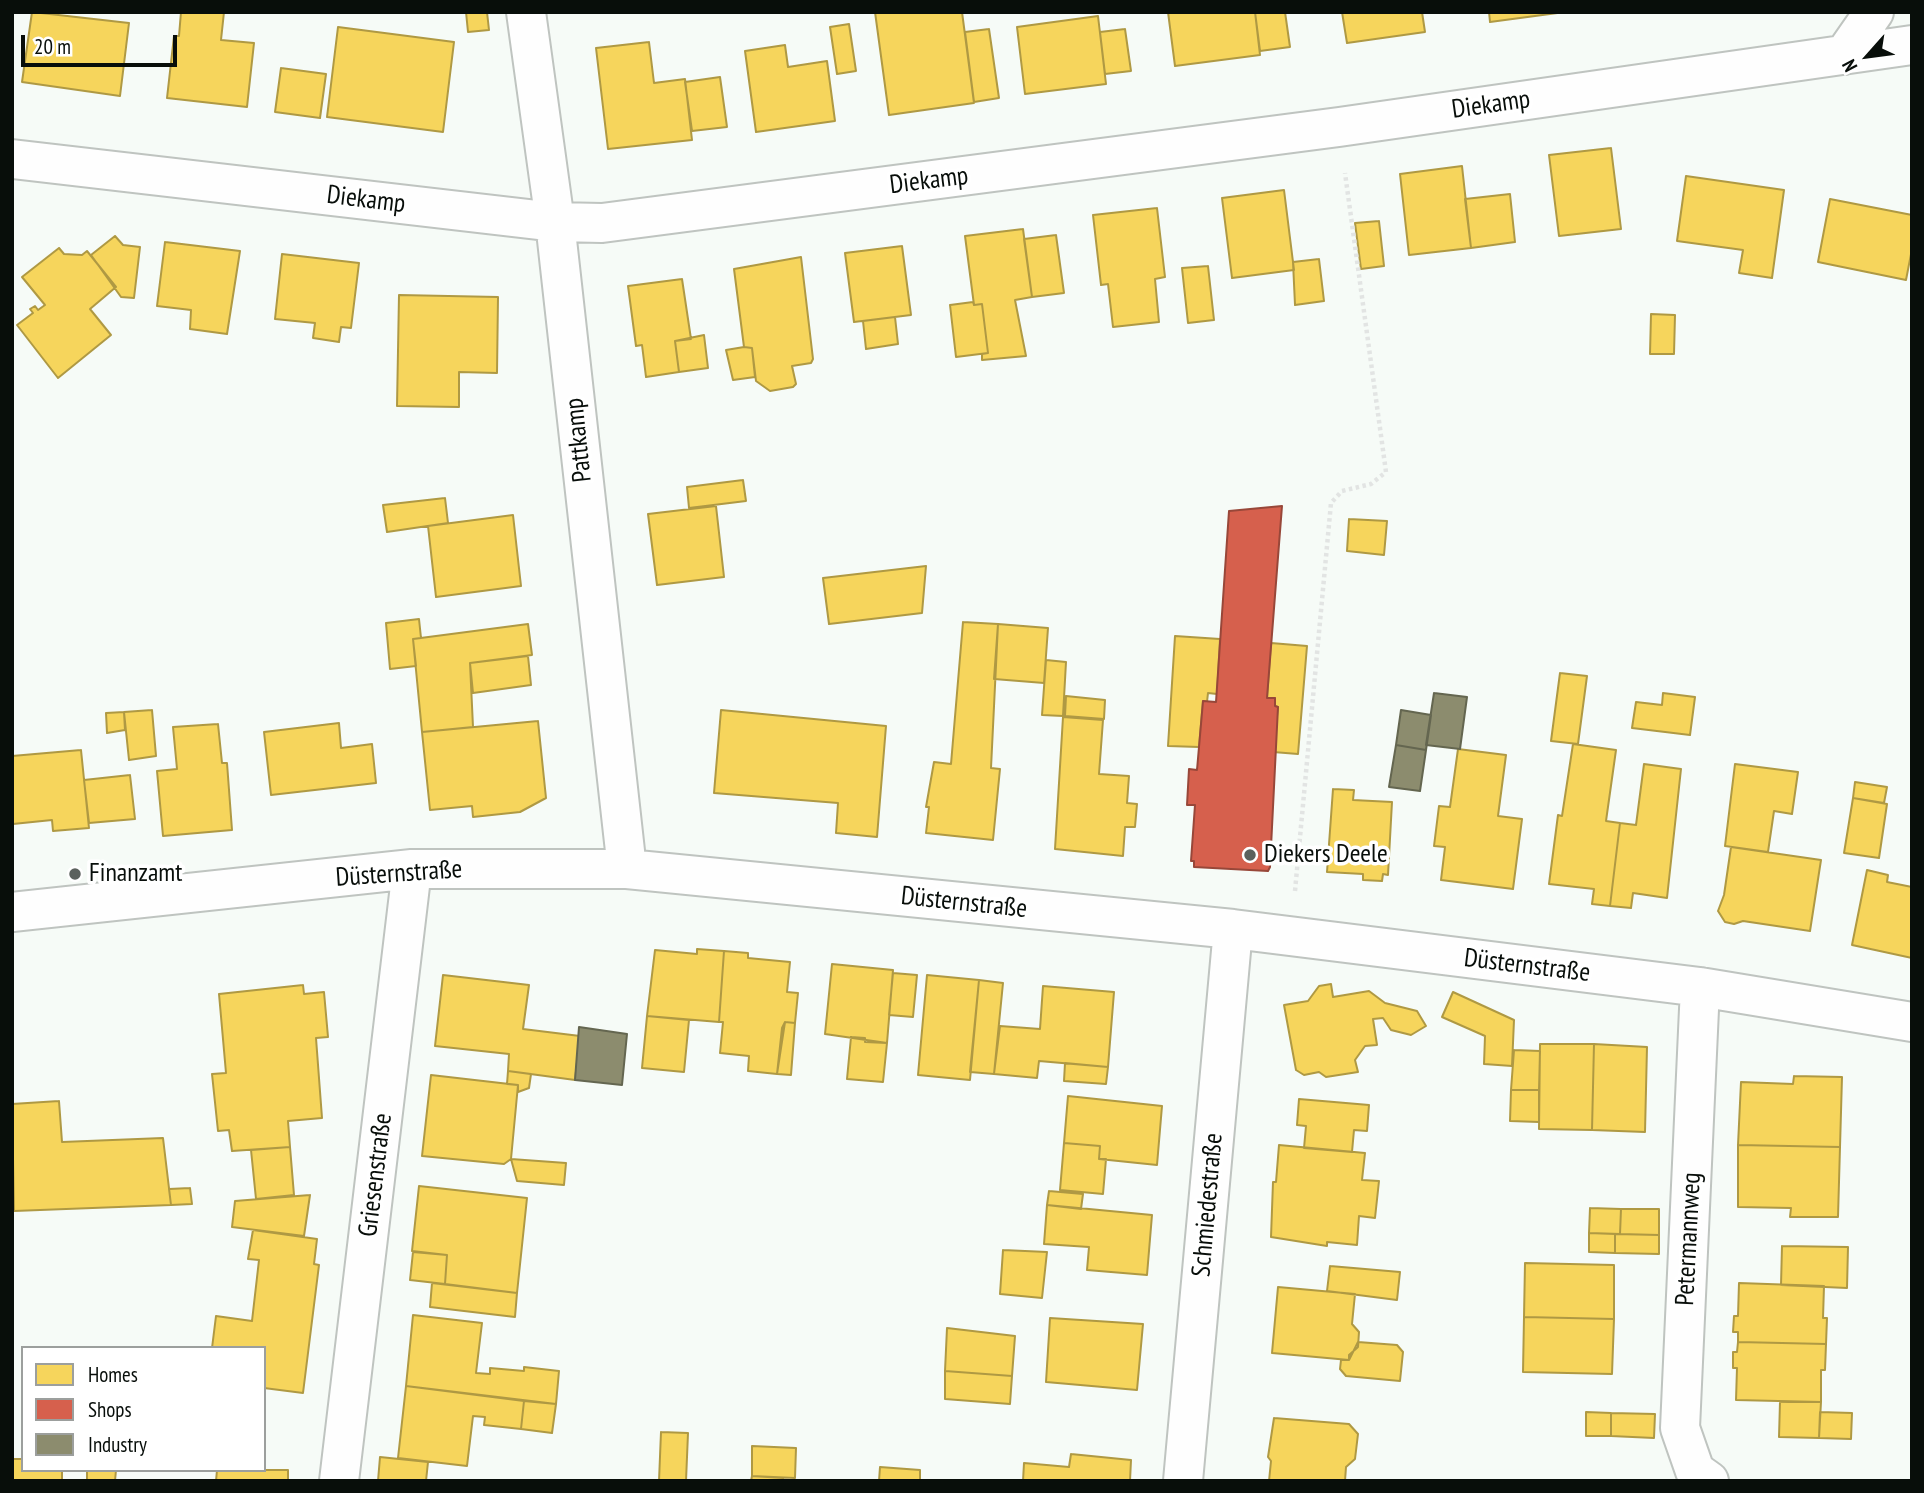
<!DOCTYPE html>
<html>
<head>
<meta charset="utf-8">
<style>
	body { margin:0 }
	#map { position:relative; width:1924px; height:1493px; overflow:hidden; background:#f6fbf7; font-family:"PT Sans Narrow",sans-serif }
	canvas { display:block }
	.frame { position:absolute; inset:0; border:14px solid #080e0a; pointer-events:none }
	.legend { position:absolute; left:21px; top:1346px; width:245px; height:126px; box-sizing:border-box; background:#fff; border:2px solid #9c9f9d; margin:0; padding:9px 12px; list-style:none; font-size:21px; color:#080e0a }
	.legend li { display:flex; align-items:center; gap:14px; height:35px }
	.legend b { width:35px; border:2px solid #9c9f9d }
	.north { position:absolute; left:1833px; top:21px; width:70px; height:70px; -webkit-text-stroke:5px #fff; paint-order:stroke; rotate:242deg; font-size:19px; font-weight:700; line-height:28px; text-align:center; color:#080e0a }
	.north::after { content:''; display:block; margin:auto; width:24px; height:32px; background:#080e0a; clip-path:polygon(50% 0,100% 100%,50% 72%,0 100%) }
	.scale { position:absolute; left:21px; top:35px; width:156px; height:32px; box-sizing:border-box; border:4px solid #080e0a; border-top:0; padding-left:9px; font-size:21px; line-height:24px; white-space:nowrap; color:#080e0a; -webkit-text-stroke:5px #fff; paint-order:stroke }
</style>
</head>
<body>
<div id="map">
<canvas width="1924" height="1493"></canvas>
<div class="frame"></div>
<ul class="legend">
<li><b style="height:19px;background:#f6d55c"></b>Homes</li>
<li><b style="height:19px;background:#d6604d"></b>Shops</li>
<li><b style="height:19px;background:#8c8c6e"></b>Industry</li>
</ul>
<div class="north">N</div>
<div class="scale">20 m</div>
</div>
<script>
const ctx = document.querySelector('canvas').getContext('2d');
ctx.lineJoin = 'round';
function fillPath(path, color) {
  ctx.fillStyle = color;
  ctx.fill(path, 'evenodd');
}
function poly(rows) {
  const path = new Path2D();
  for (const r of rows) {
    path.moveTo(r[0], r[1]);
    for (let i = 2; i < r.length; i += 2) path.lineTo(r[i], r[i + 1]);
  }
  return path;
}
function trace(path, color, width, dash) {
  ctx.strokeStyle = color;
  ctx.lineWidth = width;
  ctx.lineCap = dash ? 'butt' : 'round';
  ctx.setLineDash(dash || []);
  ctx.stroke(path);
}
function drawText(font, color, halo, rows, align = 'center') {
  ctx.font = font + ' "PT Sans Narrow",sans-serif';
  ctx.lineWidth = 7;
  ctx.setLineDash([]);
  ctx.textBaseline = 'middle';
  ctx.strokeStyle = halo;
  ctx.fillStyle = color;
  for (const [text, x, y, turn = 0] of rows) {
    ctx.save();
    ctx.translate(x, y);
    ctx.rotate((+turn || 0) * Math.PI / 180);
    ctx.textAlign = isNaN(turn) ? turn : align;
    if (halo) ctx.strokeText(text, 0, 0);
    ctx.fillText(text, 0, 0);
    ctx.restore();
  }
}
const homes = poly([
	[32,12,129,23,120,96,22,82,32,12],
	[181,12,224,12,221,40,254,43,247,107,167,98,174,36,179,36,181,12],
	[466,12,487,12,489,30,468,32,466,12],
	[875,12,962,12,974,103,889,115,875,12],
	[1168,12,1255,12,1260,55,1175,66,1168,12],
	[1255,12,1285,12,1290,47,1260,51,1255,12],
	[1342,12,1422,12,1425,32,1347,43,1342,12],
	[1489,12,1565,12,1490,22,1489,12],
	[1098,16,1106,84,1025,94,1017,27,1098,16],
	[849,24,856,71,837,74,830,27,849,24],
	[338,27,454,42,443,132,327,117,338,27],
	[989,29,999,98,974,102,965,32,989,29],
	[1125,29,1131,71,1105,74,1100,32,1125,29],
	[649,42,654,83,685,79,692,140,608,149,596,48,649,42],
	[785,45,788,67,827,61,835,121,756,132,745,51,785,45],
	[281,68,326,74,320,118,275,112,281,68],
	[720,77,727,127,692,131,685,82,720,77],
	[1611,148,1621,229,1559,236,1549,155,1611,148],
	[1462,166,1471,248,1409,255,1400,174,1462,166],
	[1686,176,1784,190,1772,278,1739,273,1743,250,1677,241,1686,176],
	[1284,190,1294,270,1232,278,1222,198,1284,190],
	[1510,194,1515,242,1471,248,1465,199,1510,194],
	[1830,199,1912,215,1912,249,1906,280,1818,262,1830,199],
	[1157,208,1165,277,1155,279,1159,322,1113,327,1108,284,1101,285,1093,215,1157,208],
	[1379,221,1384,266,1361,269,1355,223,1379,221],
	[1023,229,1032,297,1015,300,1026,356,982,360,982,354,988,353,982,304,974,305,965,236,1023,229],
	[1056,235,1064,293,1032,297,1024,239,1056,235],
	[115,236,123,245,140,247,134,298,121,297,91,255,115,236],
	[165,242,240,251,227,334,190,329,191,310,157,306,165,242],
	[902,246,911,315,854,322,845,253,902,246],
	[59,248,64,254,82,255,87,251,116,287,90,309,111,335,58,378,17,325,33,313,30,309,35,306,38,310,45,305,22,277,59,248],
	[282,254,359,263,351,328,341,327,339,342,313,338,315,323,275,319,282,254],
	[801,257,813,359,811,363,792,366,796,384,793,387,770,391,756,381,752,348,744,347,734,269,801,257],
	[1319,259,1324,301,1295,305,1293,262,1319,259],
	[1208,266,1214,320,1188,323,1182,268,1208,266],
	[682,279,691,339,675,341,679,372,646,377,642,345,636,346,628,286,682,279],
	[399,295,498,297,497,373,459,372,459,407,397,406,399,295],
	[973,302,974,305,982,304,988,353,956,357,950,305,973,302],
	[1651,314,1675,315,1674,354,1650,354,1651,314],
	[895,317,898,344,866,349,863,321,895,317],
	[704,335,708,368,679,372,675,341,704,335],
	[744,347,752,348,755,377,733,380,726,350,744,347],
	[743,480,746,501,689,508,687,487,743,480],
	[445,498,448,523,387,532,383,505,445,498],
	[716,506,724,577,657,585,648,514,716,506],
	[513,515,521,586,436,597,428,526,513,515],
	[1349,519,1387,521,1384,555,1347,551,1349,519],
	[926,566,922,613,829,624,823,578,926,566],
	[419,619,421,638,413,639,416,666,390,669,386,623,419,619],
	[963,622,998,624,991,768,1000,769,993,840,926,833,929,807,926,807,934,762,951,764,963,622],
	[528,624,532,655,470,663,473,727,422,732,413,639,528,624],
	[998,624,1048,628,1044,683,994,679,998,624],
	[1175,636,1220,639,1217,694,1208,693,1207,702,1203,701,1199,747,1168,746,1175,636],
	[1271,643,1307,646,1298,754,1273,752,1278,707,1275,706,1275,698,1267,698,1271,643],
	[528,656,531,685,473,693,470,663,528,656],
	[1046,660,1066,662,1063,716,1042,715,1046,660],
	[1560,673,1587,676,1578,744,1551,741,1560,673],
	[1663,693,1695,697,1690,735,1632,728,1636,702,1662,705,1663,693],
	[1066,696,1105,700,1104,719,1065,716,1066,696],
	[152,710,156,756,129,760,124,712,152,710],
	[721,710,886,726,877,837,836,833,838,803,714,793,721,710],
	[124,712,125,730,107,733,106,713,124,712],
	[1063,717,1103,720,1099,774,1129,776,1127,803,1137,804,1135,827,1125,827,1123,856,1055,849,1063,717],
	[538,721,546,798,520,812,473,817,472,806,430,810,422,732,538,721],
	[339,723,341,748,372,744,376,783,271,795,264,732,339,723],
	[218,724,222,763,227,763,232,830,163,836,157,771,177,769,173,727,218,724],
	[1573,744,1616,750,1606,821,1620,823,1610,906,1592,904,1594,889,1549,884,1558,815,1562,816,1573,744],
	[1458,749,1506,755,1498,816,1522,819,1513,889,1441,880,1445,847,1434,846,1439,806,1450,807,1458,749],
	[81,750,89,828,53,831,52,820,13,824,12,756,81,750],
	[1644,764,1681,769,1667,898,1633,893,1631,908,1610,906,1620,823,1636,825,1644,764],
	[1735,764,1798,772,1792,814,1774,811,1768,852,1725,846,1735,764],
	[130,775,135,819,89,823,84,780,130,775],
	[1855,782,1887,787,1884,803,1853,798,1855,782],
	[1333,789,1354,790,1353,800,1392,802,1388,875,1383,874,1382,881,1363,880,1363,874,1327,872,1333,789],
	[1853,798,1887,804,1879,858,1844,853,1853,798],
	[1731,847,1821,860,1810,931,1743,921,1734,924,1725,922,1718,911,1724,895,1731,847],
	[1867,870,1888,875,1887,882,1912,887,1912,958,1852,945,1867,870],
	[697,949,724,951,719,1022,647,1016,655,950,697,954,697,949],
	[724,951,748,953,748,958,790,962,787,992,798,993,795,1023,785,1022,782,1028,777,1074,748,1071,749,1056,720,1053,723,1022,719,1022,724,951],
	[832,964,893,970,887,1043,825,1034,832,964],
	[893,973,917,975,913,1017,889,1015,893,973],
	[443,975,529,985,523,1029,580,1036,575,1080,508,1071,509,1054,435,1046,443,975],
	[927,975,979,980,970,1080,918,1075,927,975],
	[979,980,1003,983,994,1074,970,1072,979,980],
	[1331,984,1333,997,1369,991,1385,1003,1417,1011,1426,1026,1411,1035,1391,1030,1383,1018,1373,1019,1377,1045,1365,1046,1355,1060,1358,1072,1326,1077,1319,1072,1304,1075,1296,1070,1284,1005,1308,1001,1319,986,1331,984],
	[303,985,304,994,324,992,328,1037,316,1038,322,1118,288,1121,290,1147,232,1151,229,1130,218,1131,212,1074,226,1073,219,994,303,985],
	[1043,986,1114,992,1108,1067,1039,1061,1037,1078,994,1074,1000,1026,1040,1029,1043,986],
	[1453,992,1514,1020,1512,1066,1484,1064,1485,1036,1442,1017,1453,992],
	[647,1016,689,1020,684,1072,642,1068,647,1016],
	[785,1022,795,1023,791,1075,777,1074,785,1022],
	[851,1037,865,1038,865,1042,887,1043,883,1082,847,1079,851,1037],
	[1540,1044,1594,1044,1592,1130,1539,1129,1540,1044],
	[1594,1044,1647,1047,1645,1132,1592,1130,1594,1044],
	[1514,1050,1540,1051,1539,1090,1511,1090,1514,1050],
	[1065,1063,1108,1067,1106,1084,1064,1081,1065,1063],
	[508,1071,531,1074,529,1088,518,1092,518,1085,507,1084,508,1071],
	[431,1075,518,1085,511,1159,504,1164,422,1156,431,1075],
	[1794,1076,1842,1077,1840,1147,1738,1145,1741,1082,1793,1084,1794,1076],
	[1511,1090,1539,1090,1539,1122,1510,1121,1511,1090],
	[1068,1096,1162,1106,1157,1165,1099,1159,1100,1146,1064,1143,1068,1096],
	[1299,1099,1369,1105,1367,1131,1354,1130,1352,1152,1304,1148,1306,1126,1297,1125,1299,1099],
	[59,1101,62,1142,163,1138,171,1205,14,1211,12,1104,59,1101],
	[1064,1143,1100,1146,1099,1159,1106,1159,1103,1194,1060,1190,1064,1143],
	[1279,1145,1365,1153,1362,1180,1379,1181,1375,1218,1359,1216,1357,1245,1327,1242,1327,1246,1271,1237,1273,1182,1276,1182,1279,1145],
	[1738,1145,1840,1147,1838,1217,1790,1217,1791,1208,1738,1207,1738,1145],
	[290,1147,294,1195,256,1199,251,1150,290,1147],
	[511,1159,566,1163,564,1185,517,1181,511,1159],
	[419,1186,527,1198,517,1293,445,1284,447,1255,412,1251,419,1186],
	[190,1188,192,1204,171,1205,169,1189,190,1188],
	[1049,1191,1083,1194,1081,1209,1047,1205,1049,1191],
	[310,1195,304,1236,232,1227,235,1201,310,1195],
	[1047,1205,1152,1215,1147,1275,1087,1270,1089,1247,1044,1244,1047,1205],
	[1590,1208,1621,1209,1620,1234,1589,1233,1590,1208],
	[1621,1209,1659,1209,1659,1235,1620,1234,1621,1209],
	[253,1230,317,1239,314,1264,319,1265,303,1393,264,1388,264,1348,212,1348,216,1316,252,1321,259,1260,248,1259,253,1230],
	[1589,1233,1615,1234,1615,1253,1589,1252,1589,1233],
	[1615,1234,1659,1235,1659,1254,1615,1253,1615,1234],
	[1782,1246,1848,1247,1847,1288,1781,1285,1782,1246],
	[1003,1250,1047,1252,1042,1298,1000,1294,1003,1250],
	[413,1252,447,1255,445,1284,410,1280,413,1252],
	[1525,1263,1614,1265,1614,1319,1524,1317,1525,1263],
	[1330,1266,1400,1272,1397,1300,1327,1291,1330,1266],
	[432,1283,517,1293,515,1317,430,1307,432,1283],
	[1739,1283,1824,1286,1823,1318,1827,1318,1826,1344,1738,1342,1738,1332,1733,1332,1734,1316,1738,1316,1739,1283],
	[1278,1287,1355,1294,1352,1324,1359,1332,1358,1347,1349,1355,1349,1360,1272,1353,1278,1287],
	[413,1315,482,1323,476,1373,490,1374,490,1368,524,1371,524,1367,559,1371,556,1404,406,1386,413,1315],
	[1524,1317,1614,1319,1612,1374,1523,1372,1524,1317],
	[1050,1318,1143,1324,1137,1390,1046,1382,1050,1318],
	[947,1328,1015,1336,1012,1376,945,1371,947,1328],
	[1358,1342,1397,1345,1403,1352,1400,1381,1346,1376,1340,1369,1341,1360,1349,1360,1358,1342],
	[1738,1342,1826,1344,1825,1370,1821,1370,1821,1402,1736,1400,1737,1368,1733,1368,1733,1352,1737,1352,1738,1342],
	[945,1371,1012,1376,1010,1404,945,1399,945,1371],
	[406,1386,524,1401,521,1429,484,1425,485,1417,473,1416,467,1466,398,1458,406,1386],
	[524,1401,556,1404,552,1433,521,1429,524,1401],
	[1780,1402,1821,1402,1819,1438,1779,1437,1780,1402],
	[1586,1412,1611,1413,1611,1436,1586,1436,1586,1412],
	[1820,1412,1852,1413,1851,1439,1819,1438,1820,1412],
	[1611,1413,1655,1414,1654,1438,1611,1436,1611,1413],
	[1274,1418,1349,1424,1358,1434,1355,1459,1346,1467,1345,1481,1269,1481,1271,1461,1268,1457,1274,1418],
	[661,1432,688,1433,686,1481,659,1481,661,1432],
	[752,1446,796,1448,795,1478,752,1476,752,1446],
	[1071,1454,1131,1460,1130,1481,1023,1481,1024,1463,1069,1467,1071,1454],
	[380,1457,428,1462,426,1481,378,1481,380,1457],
	[12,1459,23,1459,23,1470,62,1470,62,1481,12,1481,12,1459],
	[880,1467,920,1470,920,1481,879,1481,880,1467],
	[87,1470,116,1470,115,1481,87,1481,87,1470],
	[217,1470,288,1470,288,1481,216,1481,217,1470],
	[752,1476,783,1478,783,1481,751,1481,752,1476]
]);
fillPath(homes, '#f6d55c');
trace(homes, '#af9943', 2);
const shops = poly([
	[1282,506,1267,698,1275,698,1275,706,1278,707,1270,867,1268,871,1194,867,1194,861,1191,861,1195,805,1187,805,1189,769,1197,770,1203,701,1216,702,1229,511,1282,506]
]);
fillPath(shops, '#d6604d');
trace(shops, '#984739', 2);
const industry = poly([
	[1434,693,1467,697,1460,749,1426,745,1434,693],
	[1401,710,1431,715,1426,750,1396,745,1401,710],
	[1396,745,1426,750,1420,791,1389,787,1396,745],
	[579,1027,627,1034,622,1085,575,1080,579,1027]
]);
fillPath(industry, '#8c8c6e');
trace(industry, '#646650', 2);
const street = poly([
	[526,12,555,222,627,869],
	[1844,55,1874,12],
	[12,159,555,222,602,223,1339,127,1912,45],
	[12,912,412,869,627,869,1233,929,1700,987,1912,1022],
	[1700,987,1680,1428,1695,1471,1709,1481],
	[339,1481,412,869],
	[1183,1481,1233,929]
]);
trace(street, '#bfc4c0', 42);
trace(poly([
	[1295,891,1331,503,1342,491,1371,484,1386,472,1345,173]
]), '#e2e4e3', 4.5, [3.5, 3.5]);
trace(street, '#fefefe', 38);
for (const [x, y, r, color] of [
	[1250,855,7,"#5b615d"],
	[75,874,7,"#5b615d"]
]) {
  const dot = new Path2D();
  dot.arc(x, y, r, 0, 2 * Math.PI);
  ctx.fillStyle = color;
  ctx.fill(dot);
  trace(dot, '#fff', 2.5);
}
drawText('26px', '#080e0a', '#fff', [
	["Diekamp",1491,105,-8],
	["Diekamp",929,181,-7],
	["Diekamp",366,200,7],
	["Pattkamp",579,440,-96],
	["Düsternstraße",399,874,-4],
	["Düsternstraße",964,903,6],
	["Düsternstraße",1527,966,7],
	["Griesenstraße",376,1175,-83],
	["Schmiedestraße",1208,1205,-85],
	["Petermannweg",1689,1239,-87]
]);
drawText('26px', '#080e0a', '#fff', [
	["Diekers Deele",1264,855],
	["Finanzamt",89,874]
], 'left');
</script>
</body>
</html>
